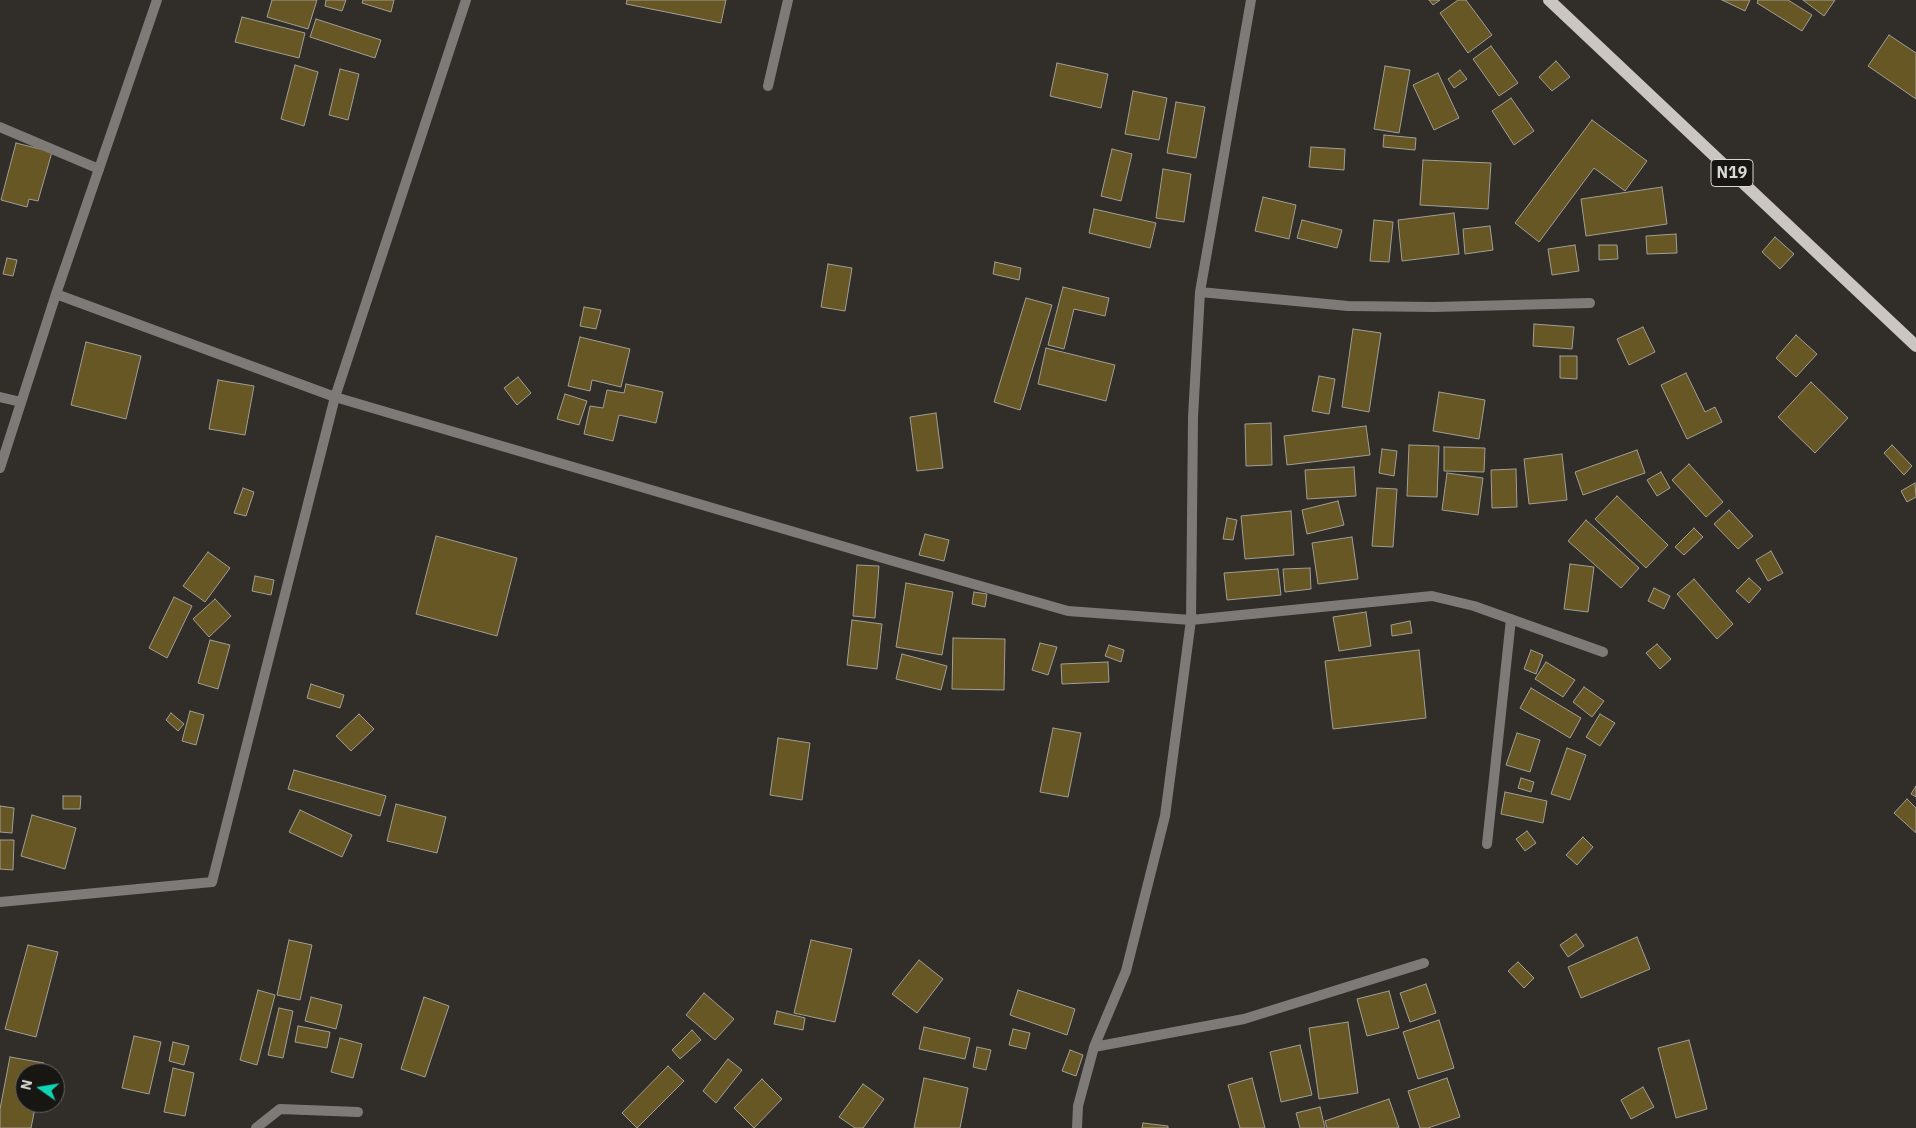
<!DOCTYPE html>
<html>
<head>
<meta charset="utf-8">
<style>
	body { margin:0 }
	#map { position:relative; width:1916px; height:1128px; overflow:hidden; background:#312d28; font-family:"IBM Plex Sans",sans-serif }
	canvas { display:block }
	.north { position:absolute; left:15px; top:1063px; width:50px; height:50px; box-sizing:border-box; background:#181613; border:1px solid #656360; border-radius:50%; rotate:283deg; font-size:14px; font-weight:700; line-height:20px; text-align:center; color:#d9d7d3 }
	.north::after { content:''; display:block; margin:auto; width:18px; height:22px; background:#10d5b4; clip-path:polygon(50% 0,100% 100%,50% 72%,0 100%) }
</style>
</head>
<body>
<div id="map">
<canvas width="1916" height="1128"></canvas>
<div class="north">N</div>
</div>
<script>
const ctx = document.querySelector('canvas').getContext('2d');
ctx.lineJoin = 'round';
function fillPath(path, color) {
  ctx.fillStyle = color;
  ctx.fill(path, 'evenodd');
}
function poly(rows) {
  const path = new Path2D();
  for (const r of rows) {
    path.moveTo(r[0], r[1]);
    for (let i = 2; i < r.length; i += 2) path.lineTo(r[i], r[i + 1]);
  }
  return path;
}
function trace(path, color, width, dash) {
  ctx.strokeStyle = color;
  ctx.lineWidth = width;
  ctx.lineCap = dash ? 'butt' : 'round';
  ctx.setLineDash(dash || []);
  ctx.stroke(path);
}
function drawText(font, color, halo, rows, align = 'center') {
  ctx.font = font + ' "IBM Plex Sans",sans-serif';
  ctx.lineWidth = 4.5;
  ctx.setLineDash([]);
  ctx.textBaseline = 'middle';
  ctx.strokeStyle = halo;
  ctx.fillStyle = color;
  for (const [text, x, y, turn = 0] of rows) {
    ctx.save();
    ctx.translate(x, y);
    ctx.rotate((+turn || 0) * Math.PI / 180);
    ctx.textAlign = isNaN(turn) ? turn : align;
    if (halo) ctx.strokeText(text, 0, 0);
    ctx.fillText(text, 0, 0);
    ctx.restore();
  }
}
const building = poly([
	[272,0,317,0,308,29,267,17,272,0],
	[326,0,346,0,342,11,325,6,326,0],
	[363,0,394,0,391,12,362,3,363,0],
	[627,0,726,0,721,23,626,4,627,0],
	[1429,0,1440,0,1433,5,1429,0],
	[1458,0,1466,0,1492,35,1468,53,1440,13,1458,0],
	[1722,0,1750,0,1745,11,1722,0],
	[1758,0,1788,0,1812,15,1802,31,1757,3,1758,0],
	[1803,0,1835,0,1824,16,1803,0],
	[242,17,305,33,299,58,235,42,242,17],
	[316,19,381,40,375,58,310,37,316,19],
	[1889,35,1916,53,1916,99,1868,66,1889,35],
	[1491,46,1518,83,1499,96,1473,59,1491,46],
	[1556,61,1570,77,1552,91,1539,77,1556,61],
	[1057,63,1108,74,1101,108,1050,96,1057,63],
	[295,65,318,72,304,126,281,119,295,65],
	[1385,66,1410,70,1399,133,1374,129,1385,66],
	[340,69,359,74,348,120,329,115,340,69],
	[1460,70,1467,79,1454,88,1448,79,1460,70],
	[1438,73,1459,118,1434,130,1413,85,1438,73],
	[1133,91,1167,98,1159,140,1125,134,1133,91],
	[1511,98,1534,131,1514,145,1492,111,1511,98],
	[1176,102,1205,107,1196,158,1167,153,1176,102],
	[1592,120,1647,161,1625,191,1594,168,1539,242,1515,223,1592,120],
	[1384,135,1416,138,1415,150,1383,147,1384,135],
	[16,143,52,152,38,201,29,199,27,207,1,200,16,143],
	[1311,147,1345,149,1344,170,1309,167,1311,147],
	[1112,149,1132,154,1121,201,1101,196,1112,149],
	[1423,160,1491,163,1488,209,1420,205,1423,160],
	[1163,169,1191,174,1184,222,1156,218,1163,169],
	[1662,187,1667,224,1586,236,1581,199,1662,187],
	[1263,197,1296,205,1289,239,1255,231,1263,197],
	[1094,209,1156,223,1150,248,1089,233,1094,209],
	[1454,213,1459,254,1402,261,1398,220,1454,213],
	[1302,220,1342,230,1337,248,1297,238,1302,220],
	[1374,220,1393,222,1389,262,1370,261,1374,220],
	[1490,226,1493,250,1465,254,1463,229,1490,226],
	[1676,234,1677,253,1647,254,1646,236,1676,234],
	[1775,237,1794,254,1780,269,1762,252,1775,237],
	[1575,245,1579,271,1552,275,1548,249,1575,245],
	[1599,245,1617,245,1618,259,1599,260,1599,245],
	[7,258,17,260,13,276,3,274,7,258],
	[995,262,1021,268,1019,280,993,274,995,262],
	[828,264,852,268,845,311,821,307,828,264],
	[1063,287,1109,298,1105,316,1074,309,1064,349,1048,345,1063,287],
	[1026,298,1052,305,1020,410,994,402,1026,298],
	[584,307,601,310,596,329,580,326,584,307],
	[1534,324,1574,327,1572,349,1533,346,1534,324],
	[1643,327,1655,352,1629,365,1617,339,1643,327],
	[1353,329,1381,333,1369,412,1342,407,1353,329],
	[1796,335,1817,354,1796,377,1776,358,1796,335],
	[580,337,630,349,621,387,592,380,590,391,568,386,580,337],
	[86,342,141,356,126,419,71,405,86,342],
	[1046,348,1115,365,1106,401,1038,384,1046,348],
	[1560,356,1577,356,1577,379,1560,378,1560,356],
	[1686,373,1705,412,1715,407,1722,422,1687,439,1661,385,1686,373],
	[1319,376,1335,379,1329,414,1312,411,1319,376],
	[518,377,531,393,517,405,504,388,518,377],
	[218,380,254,386,245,435,209,429,218,380],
	[1811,382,1848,418,1815,453,1778,417,1811,382],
	[626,384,663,392,656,423,619,415,613,441,584,434,590,406,603,408,607,390,624,393,626,384],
	[1439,392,1485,400,1479,439,1433,431,1439,392],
	[565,394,587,401,579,425,557,419,565,394],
	[936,413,943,468,917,471,910,417,936,413],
	[1271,423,1272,465,1246,466,1245,424,1271,423],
	[1366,426,1370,455,1287,465,1284,436,1366,426],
	[1409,445,1439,446,1437,497,1407,496,1409,445],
	[1892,445,1912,466,1904,475,1884,453,1892,445],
	[1444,447,1485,448,1484,472,1444,471,1444,447],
	[1382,449,1397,451,1394,476,1379,473,1382,449],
	[1637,450,1645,473,1583,495,1575,472,1637,450],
	[1562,454,1567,500,1529,504,1524,459,1562,454],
	[1689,464,1723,502,1706,517,1672,480,1689,464],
	[1354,467,1356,496,1307,499,1305,470,1354,467],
	[1516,469,1517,507,1492,508,1491,470,1516,469],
	[1661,472,1670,488,1657,496,1647,480,1661,472],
	[1447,473,1483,478,1478,515,1442,510,1447,473],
	[1915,483,1916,497,1907,502,1901,491,1915,483],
	[243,488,254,492,246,516,234,513,243,488],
	[1377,488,1397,489,1393,547,1372,546,1377,488],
	[1617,496,1668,545,1646,568,1595,519,1617,496],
	[1338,501,1344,525,1307,534,1302,510,1338,501],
	[1729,510,1753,536,1738,549,1714,524,1729,510],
	[1291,511,1294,555,1245,559,1241,516,1291,511],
	[1227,518,1237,520,1233,540,1223,539,1227,518],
	[1586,520,1639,568,1621,588,1568,541,1586,520],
	[1694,528,1703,537,1684,555,1675,547,1694,528],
	[925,534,949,540,944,561,919,555,925,534],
	[436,536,517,558,497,636,416,614,436,536],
	[1352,537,1358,579,1318,584,1312,543,1352,537],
	[1771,551,1783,573,1768,581,1756,560,1771,551],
	[208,552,230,568,205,602,183,586,208,552],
	[1570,564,1594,567,1588,612,1564,609,1570,564],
	[857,565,879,566,875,618,853,616,857,565],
	[1310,568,1311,589,1285,592,1283,569,1310,568],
	[1278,569,1281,595,1227,600,1224,573,1278,569],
	[255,576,274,580,271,595,252,591,255,576],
	[1749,578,1761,589,1749,603,1736,591,1749,578],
	[1694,579,1733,624,1717,639,1677,594,1694,579],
	[906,583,953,592,942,655,896,647,906,583],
	[1654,588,1670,596,1664,609,1648,601,1654,588],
	[974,592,987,594,985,607,972,604,974,592],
	[174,597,192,606,167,658,149,648,174,597],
	[215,599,231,616,209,637,193,619,215,599],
	[1366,612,1371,646,1339,651,1333,617,1366,612],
	[852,620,882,624,877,669,847,665,852,620],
	[1410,621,1412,633,1392,636,1391,625,1410,621],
	[953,638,1005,639,1004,690,952,689,953,638],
	[210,640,230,645,218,689,198,683,210,640],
	[1040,643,1057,647,1048,675,1032,670,1040,643],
	[1657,644,1671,659,1660,669,1646,653,1657,644],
	[1109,645,1124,650,1121,662,1105,656,1109,645],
	[1419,650,1426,718,1333,729,1325,661,1419,650],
	[1531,650,1543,655,1536,674,1524,669,1531,650],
	[902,654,947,666,941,690,896,679,902,654],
	[1108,662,1109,682,1062,684,1061,664,1108,662],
	[1546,662,1575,680,1563,697,1535,679,1546,662],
	[311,684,344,695,340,708,307,698,311,684],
	[1584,687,1604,701,1592,717,1573,702,1584,687],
	[1531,688,1581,718,1570,738,1520,708,1531,688],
	[190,711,204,715,196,745,182,741,190,711],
	[171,713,184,724,178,731,166,720,171,713],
	[359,714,374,729,351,751,336,736,359,714],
	[1600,714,1615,723,1600,746,1586,737,1600,714],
	[1053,728,1081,733,1068,797,1040,792,1053,728],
	[1517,733,1540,740,1530,772,1506,765,1517,733],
	[778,738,810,743,802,800,770,795,778,738],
	[1567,748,1586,755,1570,800,1551,794,1567,748],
	[294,770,386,796,380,816,288,789,294,770],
	[1521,778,1534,782,1531,792,1518,788,1521,778],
	[1916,786,1916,797,1911,794,1916,786],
	[1505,792,1547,801,1543,823,1501,814,1505,792],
	[63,796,81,796,80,809,63,809,63,796],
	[1907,799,1916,808,1916,833,1894,813,1907,799],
	[396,804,446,817,437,853,387,841,396,804],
	[0,806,14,808,12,833,0,832,0,806],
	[300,810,352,835,342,857,289,832,300,810],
	[32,815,76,828,65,869,21,856,32,815],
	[1527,831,1536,843,1525,851,1516,839,1527,831],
	[1583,837,1593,847,1577,865,1566,855,1583,837],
	[0,840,14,840,13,870,0,869,0,840],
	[1576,934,1584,946,1568,957,1560,945,1576,934],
	[1637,937,1650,969,1581,998,1568,967,1637,937],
	[289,940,312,945,300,1000,277,995,289,940],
	[811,940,852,949,835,1022,794,1013,811,940],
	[28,945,58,952,36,1037,5,1029,28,945],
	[919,960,943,979,917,1013,892,994,919,960],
	[1518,962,1534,978,1524,988,1508,971,1518,962],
	[1426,984,1436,1013,1410,1022,1400,993,1426,984],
	[258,990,275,995,257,1065,240,1060,258,990],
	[1018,990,1075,1009,1067,1035,1010,1015,1018,990],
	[1389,991,1399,1028,1367,1036,1357,999,1389,991],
	[704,993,734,1019,715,1040,686,1015,704,993],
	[311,997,342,1005,336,1029,305,1021,311,997],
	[424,997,449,1006,425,1077,401,1069,424,997],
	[279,1008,293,1011,283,1058,268,1055,279,1008],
	[777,1011,805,1018,803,1030,774,1024,777,1011],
	[1439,1020,1454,1068,1418,1079,1403,1032,1439,1020],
	[1348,1022,1358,1093,1319,1099,1309,1028,1348,1022],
	[298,1026,330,1032,327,1048,295,1042,298,1026],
	[924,1027,970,1038,965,1059,919,1049,924,1027],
	[1013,1029,1030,1033,1026,1049,1009,1045,1013,1029],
	[692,1030,701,1040,680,1059,672,1050,692,1030],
	[134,1036,161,1042,149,1094,122,1088,134,1036],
	[340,1038,362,1044,353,1078,331,1072,340,1038],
	[1689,1040,1707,1109,1676,1118,1658,1048,1689,1040],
	[173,1042,189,1046,184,1065,169,1061,173,1042],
	[1300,1045,1312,1095,1281,1102,1270,1052,1300,1045],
	[977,1047,991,1050,986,1070,973,1067,977,1047],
	[1070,1050,1083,1055,1076,1076,1062,1071,1070,1050],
	[10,1057,44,1063,43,1073,25,1073,25,1103,36,1103,31,1128,0,1128,0,1109,10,1057],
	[728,1059,742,1070,716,1103,703,1091,728,1059],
	[668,1066,684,1081,637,1128,622,1113,668,1066],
	[173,1068,194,1073,185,1116,164,1112,173,1068],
	[924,1078,968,1088,960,1128,914,1128,924,1078],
	[1252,1078,1265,1128,1240,1128,1228,1085,1252,1078],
	[1447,1078,1460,1117,1428,1128,1420,1128,1408,1091,1447,1078],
	[762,1079,782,1099,754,1128,734,1108,762,1079],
	[863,1084,884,1099,863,1128,855,1128,839,1117,863,1084],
	[1643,1087,1654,1107,1631,1119,1621,1100,1643,1087],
	[1389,1099,1399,1128,1327,1128,1325,1121,1389,1099],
	[1320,1107,1325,1128,1300,1128,1296,1113,1320,1107],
	[1143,1123,1168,1126,1168,1128,1142,1128,1143,1123]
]);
fillPath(building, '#675724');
trace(building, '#a19e97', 1);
trace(poly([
	[0,127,99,169],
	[0,397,21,402]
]), '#7d7a78', 10);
trace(poly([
	[768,86,788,0],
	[1200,292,1348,306,1435,307,1590,303],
	[56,294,335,397,466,0],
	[0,468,56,294,157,0],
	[1487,844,1511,619],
	[0,902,212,882,335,397,893,561,1068,611,1191,620,1432,596,1474,606,1603,652],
	[1094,1047,1244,1019,1424,963],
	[256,1128,280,1109,358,1112],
	[1077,1128,1078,1106,1094,1047,1126,971,1165,816,1191,620,1193,417,1200,292,1251,0]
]), '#7d7a78', 10);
trace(poly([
	[1549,0,1916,346]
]), '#ccc6c2', 12);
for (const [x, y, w] of [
	[1732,173,42]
]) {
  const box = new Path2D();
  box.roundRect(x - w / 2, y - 13.5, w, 27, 4);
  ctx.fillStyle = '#181613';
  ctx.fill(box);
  trace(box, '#d9d7d3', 1);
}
drawText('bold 16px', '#d9d7d3', null, [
	["N19",1732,173]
]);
</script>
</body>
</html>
